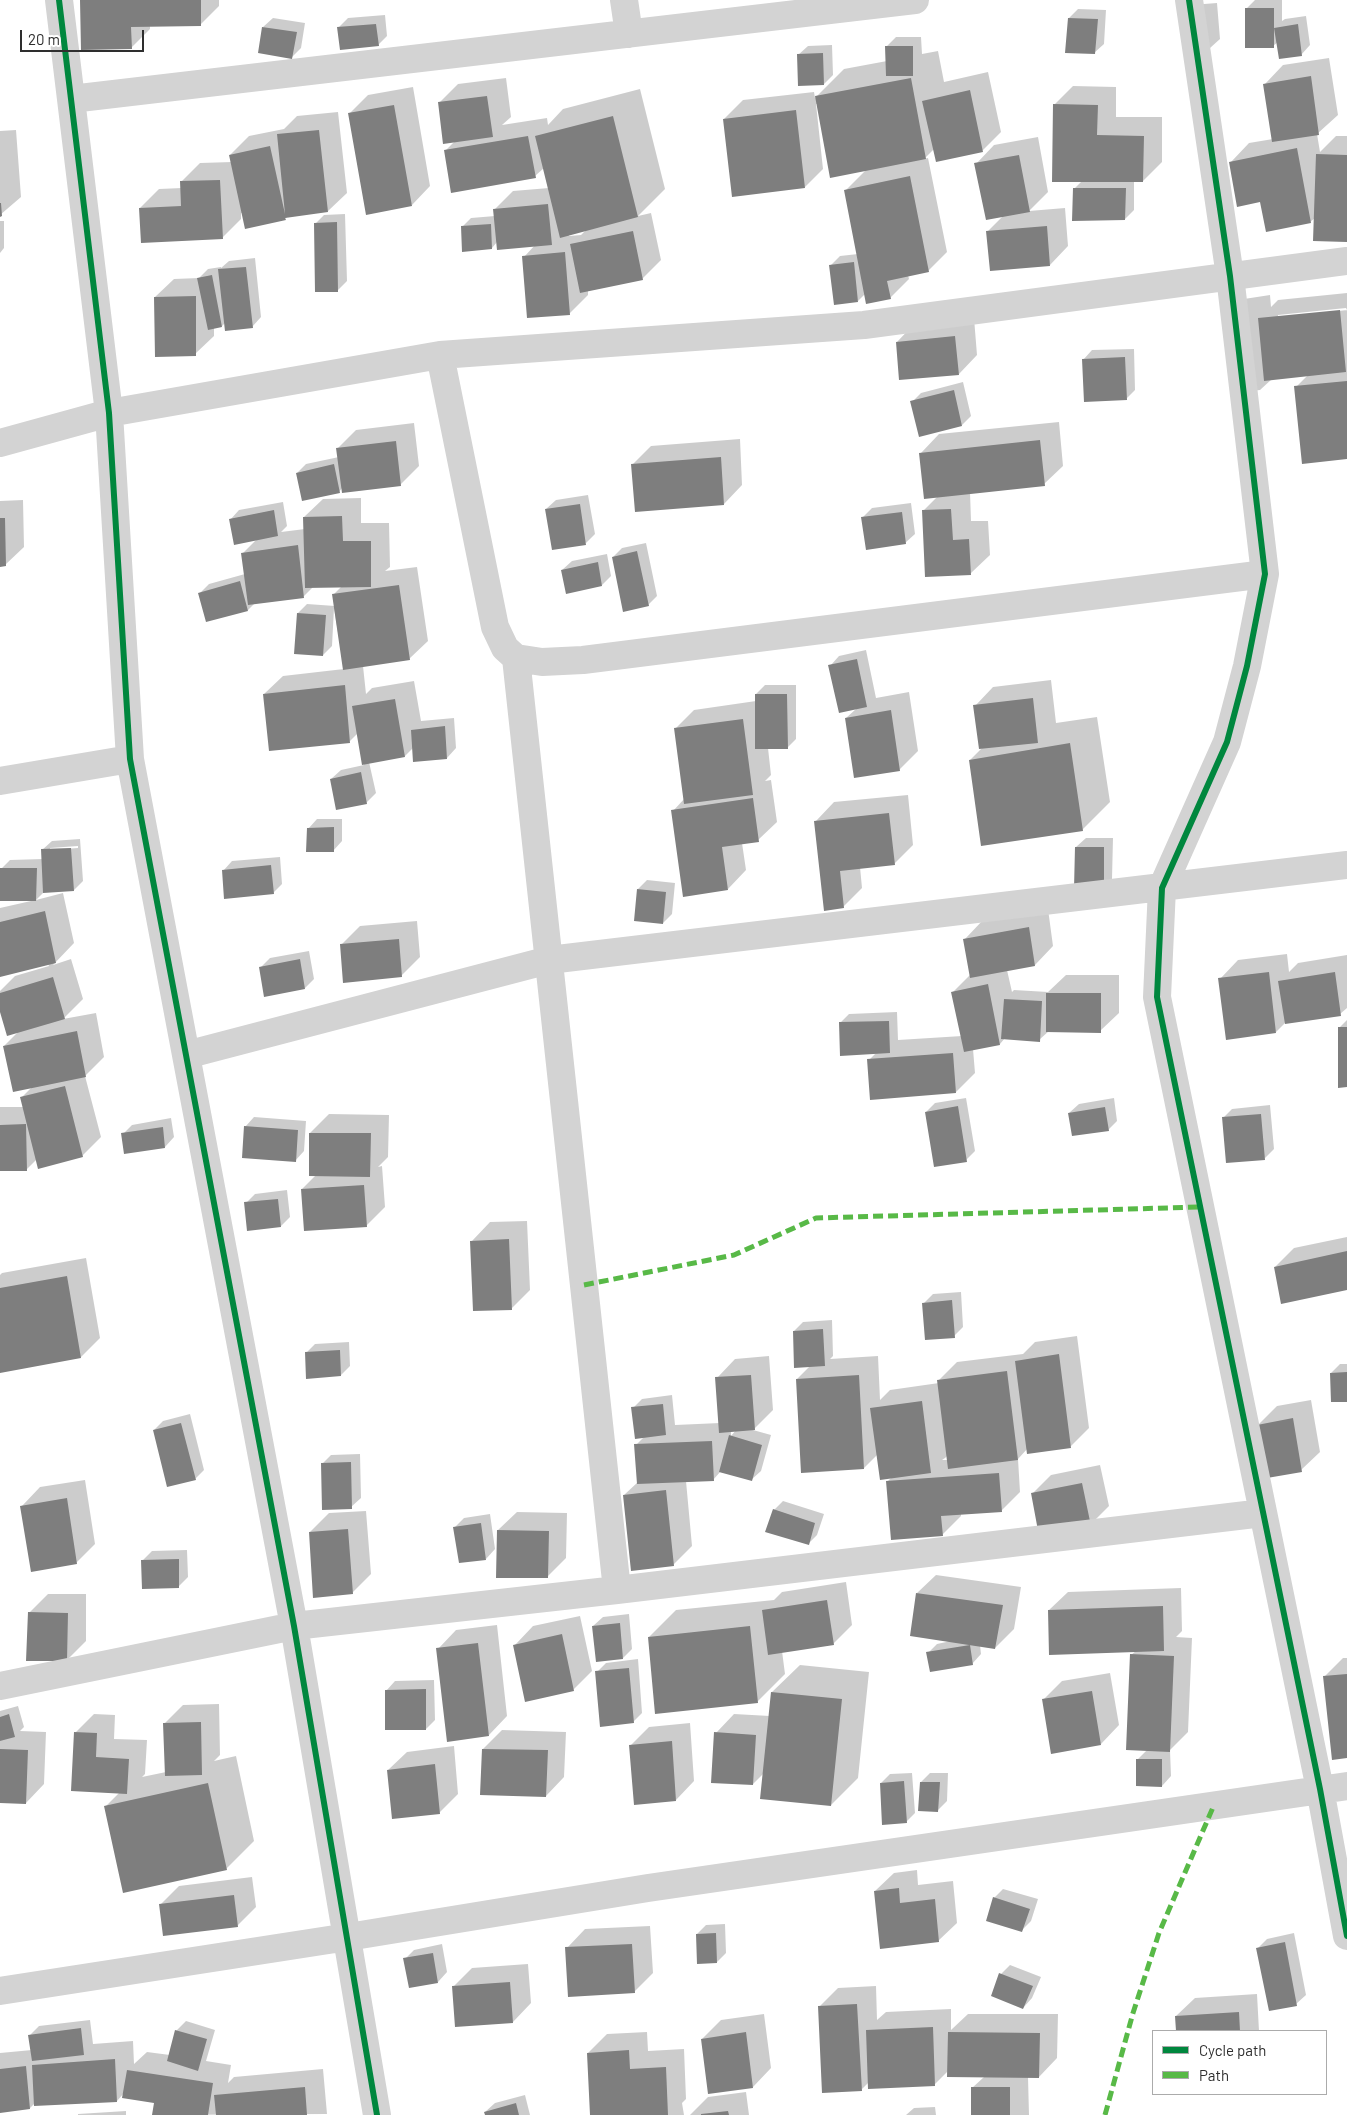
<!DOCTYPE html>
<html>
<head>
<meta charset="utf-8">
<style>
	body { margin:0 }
	#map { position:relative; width:1347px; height:2115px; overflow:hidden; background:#fff; font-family:Barlow,sans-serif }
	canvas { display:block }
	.legend { position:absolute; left:1152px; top:2030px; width:175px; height:65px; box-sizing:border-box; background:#fff; border:1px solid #ababab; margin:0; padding:6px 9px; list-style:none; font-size:15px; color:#2e2e2e }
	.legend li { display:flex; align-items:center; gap:10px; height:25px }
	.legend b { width:25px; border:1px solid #ababab }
	.scale { position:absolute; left:20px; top:30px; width:124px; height:22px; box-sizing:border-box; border:2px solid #2e2e2e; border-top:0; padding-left:6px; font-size:15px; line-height:18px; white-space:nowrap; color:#2e2e2e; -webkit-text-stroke:4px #fff; paint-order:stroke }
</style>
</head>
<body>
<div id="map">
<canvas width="1347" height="2115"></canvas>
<ul class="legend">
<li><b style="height:6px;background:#00873e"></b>Cycle path</li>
<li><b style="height:6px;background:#58b947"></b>Path</li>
</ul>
<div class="scale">20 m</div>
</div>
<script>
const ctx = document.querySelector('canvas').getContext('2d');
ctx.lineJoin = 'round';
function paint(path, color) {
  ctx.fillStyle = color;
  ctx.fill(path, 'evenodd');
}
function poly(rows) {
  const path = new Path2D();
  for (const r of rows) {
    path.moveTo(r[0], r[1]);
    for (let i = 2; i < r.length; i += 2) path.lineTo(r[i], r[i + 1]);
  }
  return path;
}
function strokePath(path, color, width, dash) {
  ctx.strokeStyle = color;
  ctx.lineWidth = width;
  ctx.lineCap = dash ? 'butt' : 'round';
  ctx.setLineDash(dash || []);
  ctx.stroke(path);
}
paint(poly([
	[81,0,219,0,219,6,201,24,150,25,150,29,131,48],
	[1255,0,1282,0,1282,21,1285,19,1306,16,1310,45,1301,55,1278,42,1273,46,1246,9],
	[1217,3,1220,39,1210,48,1185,50,1191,5],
	[1078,9,1106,10,1104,44,1094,53,1069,18],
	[385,15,387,36,378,45,339,27,348,18],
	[273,18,305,23,301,48,292,57,263,27],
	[896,37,921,37,922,54,938,51,944,82,988,72,1001,132,983,150,937,161,934,149,924,159,928,158,947,252,928,271,908,275,909,279,890,298,866,293,858,301,831,265,840,256,858,254,845,191,866,170,818,104,816,104,823,169,805,187,724,119,743,100,814,92,815,98,844,69,887,61,887,46],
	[832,45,833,75,824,84,798,55,808,46],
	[1329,58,1338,115,1317,134,1320,152,1336,136,1347,136,1347,241,1315,218,1310,222,1261,201,1231,162,1249,143,1273,139,1265,84,1283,65],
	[506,78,511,117,502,125,547,118,548,125,563,109,640,89,665,189,638,216,651,213,661,260,642,279,588,290,588,295,569,314,524,257,535,245,497,242,492,248,462,227,471,218,495,216,494,210,513,191,549,188,544,168,535,176,445,151,455,141,439,103,458,84],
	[586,230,581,235,569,236,569,234],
	[1073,86,1116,87,1116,117,1162,117,1162,162,1143,181,1134,181,1134,210,1125,219,1074,189,1082,181,1054,105],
	[413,87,430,186,412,205,350,113,368,95],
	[338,112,347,193,328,211,288,216,285,219,241,213,241,219,223,237,140,208,159,189,182,188,181,182,200,163,232,162,230,155,249,136,284,129,297,116],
	[16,130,21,197,0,215,0,131],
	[1038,137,1048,192,1029,211,1065,208,1068,246,1050,265,988,231,1003,216,976,164,994,145],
	[345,214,347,281,337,291,315,224,324,215],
	[0,221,4,221,4,248,0,253],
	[255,258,261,317,252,327,225,323,222,326,214,328,214,336,195,354,155,297,174,279,199,278,208,269,221,267,221,268,229,261],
	[1347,293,1347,458,1296,387,1308,375,1272,379,1260,390,1234,393,1244,299,1270,295,1271,307,1278,300],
	[1346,308,1347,310,1278,318,1278,315],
	[974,318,977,355,959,374,897,342,915,323],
	[1134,349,1135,390,1126,399,1083,360,1092,350],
	[963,382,971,416,962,425,912,402,921,393],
	[1059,422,1063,466,1044,484,970,492,971,521,988,521,990,555,971,573,926,575,923,511,938,496,921,453,939,434],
	[414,423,419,466,400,485,342,488,339,492,297,473,306,464,339,457,338,448,356,430],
	[740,439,742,485,724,504,633,464,651,446],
	[588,495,595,534,586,543,546,509,556,500],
	[361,498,361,523,389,523,390,567,385,571,417,567,428,641,409,659,363,666,366,694,372,688,414,681,421,721,454,718,456,748,447,758,414,761,413,748,405,756,369,762,376,793,366,803,331,779,341,770,364,765,358,733,350,741,264,694,283,676,344,669,334,608,332,646,323,655,298,613,307,604,335,606,333,595,342,586,313,587,304,596,255,603,248,610,207,620,200,593,209,584,245,574,243,553,257,539,230,520,239,510,283,502,287,526,281,532,305,529,304,517,323,499],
	[23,500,24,547,5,565,0,565,0,501],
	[911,503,915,534,905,543,862,518,872,508],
	[646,543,657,596,648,605,613,557,622,548],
	[607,554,611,576,602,585,562,570,572,561],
	[866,650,876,698,909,692,918,751,899,770,846,718,856,709,830,666,839,656],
	[1051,680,1056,723,1097,717,1110,802,1082,830,970,760,982,748,975,706,993,687],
	[765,685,796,685,796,739,787,748,768,748,771,775,765,781,771,780,777,822,758,840,742,843,746,870,728,889,673,811,685,798,675,729,694,710,756,701,756,694],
	[908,795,913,845,894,864,860,867,862,888,843,907,816,821,834,802],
	[317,819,342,819,342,841,333,851,308,829],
	[1086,838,1113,838,1112,879,1103,888,1076,847],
	[80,839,83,881,74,890,44,892,36,900,63,893,74,943,53,965,71,959,83,999,63,1019,96,1013,104,1057,85,1076,101,1137,82,1156,37,1159,27,1169,0,1170,0,1107,24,1107,22,1097,32,1087,4,1046,20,1030,0,1008,0,991,15,976,49,966,48,964,0,976,0,908,31,901,1,869,10,860,43,859,42,850,52,841],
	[78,846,78,848,50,850,50,848],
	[280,857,282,884,273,893,223,871,232,861],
	[647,880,675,883,672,914,663,923,638,889],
	[1048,909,1053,946,1035,965,1007,970,1012,992,1014,990,1048,992,1066,975,1119,975,1119,1013,1100,1031,1049,1031,1039,1040,1005,1038,1000,1044,973,1049,975,1073,956,1092,869,1060,876,1053,840,1023,849,1014,897,1012,898,1040,962,1036,953,992,971,974,965,939,983,920],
	[417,921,420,957,401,976,341,945,360,926],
	[309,951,314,979,305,988,261,967,270,958],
	[1287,954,1289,972,1298,963,1347,955,1347,1008,1340,1014,1285,1023,1276,1032,1220,979,1238,960],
	[1347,1020,1347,1086,1339,1028],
	[966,1098,975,1151,966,1160,926,1112,935,1103],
	[1114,1098,1117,1121,1108,1130,1069,1113,1079,1104],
	[1270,1105,1274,1149,1265,1158,1223,1118,1232,1109],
	[329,1114,389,1115,388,1157,378,1167,382,1166,385,1207,366,1226,302,1189,316,1175,310,1133],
	[254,1117,306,1121,304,1151,295,1161,245,1127],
	[171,1118,174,1137,165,1147,123,1134,132,1125],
	[287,1190,290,1217,281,1226,246,1203,255,1194],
	[527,1221,530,1290,512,1308,472,1241,490,1222],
	[1347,1237,1347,1289,1275,1267,1294,1248],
	[86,1258,100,1338,81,1357,0,1371,0,1275,2,1273],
	[961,1292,963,1327,954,1336,924,1303,933,1294],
	[832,1320,833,1356,830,1359,878,1356,880,1400,890,1390,939,1383,938,1381,957,1362,1023,1354,1035,1342,1077,1336,1089,1428,1071,1446,1028,1448,1018,1459,1020,1492,1001,1511,961,1514,961,1516,942,1535,888,1481,892,1477,878,1454,864,1468,802,1472,797,1379,810,1366,794,1331,803,1322],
	[948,1455,948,1460,942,1460,945,1458],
	[349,1342,350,1366,341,1375,306,1353,315,1344],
	[769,1356,773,1410,753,1430,771,1435,761,1471,751,1480,721,1471,713,1480,686,1481,692,1546,673,1565,624,1495,638,1482,636,1445,644,1437,633,1408,642,1399,672,1395,675,1425,720,1423,717,1378,735,1359],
	[731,1430,736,1430,731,1436],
	[1340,1364,1347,1364,1347,1400,1331,1373],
	[1311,1400,1320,1452,1301,1470,1258,1425,1277,1406],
	[190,1414,204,1470,195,1479,154,1430,163,1421],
	[360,1454,361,1498,351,1507,322,1464,331,1455],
	[1100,1465,1109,1506,1090,1525,1032,1494,1051,1475],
	[85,1480,95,1544,76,1563,22,1506,40,1487],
	[783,1501,824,1514,817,1535,808,1544,774,1510],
	[366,1511,371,1574,352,1593,310,1532,329,1513],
	[517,1512,567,1513,566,1558,547,1577,498,1530],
	[490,1514,495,1549,486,1559,455,1527,464,1518],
	[187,1550,188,1577,179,1586,142,1561,152,1551],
	[936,1575,1021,1587,1014,1629,995,1648,980,1645,981,1654,972,1664,928,1653,937,1644,951,1641,917,1593],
	[846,1582,852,1625,833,1644,782,1651,785,1674,757,1702,649,1637,676,1610,774,1600,782,1592],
	[1181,1588,1182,1631,1176,1637,1192,1638,1188,1732,1170,1750,1171,1776,1162,1786,1138,1759,1147,1750,1131,1655,1136,1651,1049,1610,1068,1592],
	[48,1594,86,1594,86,1641,67,1660,29,1613],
	[629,1614,632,1649,623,1658,593,1626,603,1617],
	[580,1616,592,1671,573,1690,515,1645,533,1626],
	[497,1625,507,1716,489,1735,438,1649,456,1630],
	[1343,1658,1347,1658,1347,1757,1324,1677],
	[638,1659,642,1713,633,1722,597,1672,606,1663],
	[800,1665,869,1672,858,1778,831,1805,764,1773,753,1784,716,1733,734,1714,770,1716,772,1692],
	[1110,1673,1119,1725,1101,1744,1043,1700,1062,1681],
	[434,1680,435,1720,426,1729,386,1691,395,1681],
	[219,1704,220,1755,214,1761,236,1756,254,1841,226,1869,106,1806,120,1792,75,1733,94,1714,115,1715,114,1739,147,1740,145,1774,142,1777,166,1772,165,1723,183,1705],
	[18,1706,24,1727,20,1731,46,1732,44,1784,26,1803,0,1802,0,1711],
	[690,1723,694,1781,676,1800,631,1745,649,1727],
	[502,1730,566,1732,564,1777,546,1796,483,1749],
	[454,1746,458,1794,439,1813,388,1770,407,1752],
	[912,1773,915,1813,906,1822,881,1783,890,1774],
	[930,1773,948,1773,947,1801,938,1810,921,1782],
	[917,1870,918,1885,953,1881,957,1923,938,1941,875,1891,894,1873],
	[252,1877,256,1907,237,1926,161,1904,179,1886],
	[1003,1889,1038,1899,1031,1921,1022,1930,994,1898],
	[725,1924,726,1953,717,1962,697,1934,706,1925],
	[650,1926,653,1973,634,1992,567,1948,585,1929],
	[1294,1933,1306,1995,1296,2004,1258,1948,1267,1939],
	[442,1944,447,1972,438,1982,405,1959,414,1950],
	[528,1964,531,2003,513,2022,453,1987,472,1968],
	[1010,1965,1041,1977,1032,1998,1023,2008,1001,1974],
	[876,1986,877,2020,886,2012,951,2009,951,2030,968,2014,1058,2014,1057,2058,1039,2077,1028,2077,1029,2115,972,2115,972,2088,984,2077,948,2071,934,2085,869,2082,862,2089,819,2007,838,1988],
	[1257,1994,1259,2031,1177,2031,1176,2016,1195,1998],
	[764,2014,771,2068,753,2087,702,2039,721,2020],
	[90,2020,93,2044,133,2041,134,2064,147,2052,170,2055,176,2031,186,2021,215,2030,206,2061,231,2065,228,2083,234,2077,323,2069,327,2114,153,2115,155,2102,124,2093,117,2101,35,2103,30,2108,0,2111,0,2053,32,2050,30,2035,39,2026],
	[647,2032,648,2051,684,2049,686,2099,682,2103,684,2115,562,2115,591,2115,588,2053,607,2034],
	[746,2092,749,2115,690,2115,708,2097],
	[525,2095,530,2115,486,2115,485,2112,495,2103],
	[935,2107,936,2115,906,2115,914,2108],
	[126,2111,126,2115,78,2115,78,2114]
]), '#0003');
paint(poly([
	[80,0,201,0,201,26,131,27,132,49,81,50],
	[1245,8,1274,8,1274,48,1245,48],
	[1068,18,1098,19,1095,54,1065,53],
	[376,24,379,46,340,50,337,27],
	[1298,24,1302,56,1279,59,1274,28],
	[262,27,297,32,292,59,258,53],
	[885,46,913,46,913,76,886,76],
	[823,53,824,85,798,86,797,54],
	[1311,76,1319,135,1272,142,1263,84],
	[911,78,926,159,830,178,815,96],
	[970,90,983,152,936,162,922,101],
	[487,96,493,137,443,144,438,102],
	[1053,104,1098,105,1097,135,1144,136,1143,182,1052,182],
	[394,105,412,206,366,215,348,113],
	[796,110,805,188,732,197,723,119],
	[613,116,638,217,560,238,535,136],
	[319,130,328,212,285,218,286,220,245,229,229,155,270,146,285,214,277,134],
	[528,136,536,178,451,193,444,150],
	[1297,148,1311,223,1266,232,1260,202,1237,207,1229,162],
	[1316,154,1347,155,1347,242,1313,241],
	[1019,155,1030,212,986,220,974,163],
	[910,176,929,272,887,281,891,299,866,304,844,190],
	[220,180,223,239,141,243,139,208,181,206,180,181],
	[1073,188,1126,188,1125,220,1072,221],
	[0,203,1,203,2,216,0,217],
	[548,204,552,245,497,250,493,209],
	[337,222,338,292,315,292,314,223],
	[491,224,492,249,462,252,461,226],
	[1047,226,1050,266,990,271,986,231],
	[633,231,643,280,580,293,570,244],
	[565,252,570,315,527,318,522,256],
	[854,262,858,302,834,305,829,265],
	[246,267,253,328,225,331,218,269],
	[212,275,222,327,208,330,197,278],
	[196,296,196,356,155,357,154,297],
	[1340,310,1346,372,1264,381,1258,318],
	[955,336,959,375,899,380,896,342],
	[1125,357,1127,400,1084,402,1082,359],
	[1347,381,1347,459,1302,464,1294,386],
	[954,390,962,426,919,437,910,401],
	[1040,440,1045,486,924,499,919,453],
	[396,441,401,486,342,493,336,448],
	[721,457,724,505,635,512,631,464],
	[334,464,340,493,302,501,296,473],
	[580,504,586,545,552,550,545,509],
	[951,509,953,540,969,539,971,575,925,577,922,510],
	[274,510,278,536,234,545,229,519],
	[902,512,906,544,866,550,861,517],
	[342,516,343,541,371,541,371,587,305,588,303,517],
	[0,518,5,518,6,566,0,567],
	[298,545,304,598,248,605,241,553],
	[637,551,649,606,623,612,612,557],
	[598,562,602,586,566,594,561,570],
	[240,581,248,611,206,622,198,593],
	[399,585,410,660,343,670,332,594],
	[297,613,326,615,323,656,294,654],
	[857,659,867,707,839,713,828,665],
	[345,685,350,743,269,751,263,694],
	[755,694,787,694,788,749,755,749],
	[1033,698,1038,743,979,749,973,705],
	[395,699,405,757,362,765,352,706],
	[891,710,900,771,854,778,845,718],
	[743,719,753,795,684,804,674,728],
	[445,726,447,759,413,762,411,730],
	[1070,743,1083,831,981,846,969,760],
	[361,772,367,804,336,810,330,779],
	[753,798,759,842,722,847,728,890,683,897,671,810],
	[889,813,895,865,840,871,844,908,824,911,814,821],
	[334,827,334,852,306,852,307,828],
	[1075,847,1104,847,1104,889,1074,889],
	[71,848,74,891,43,893,41,849],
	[271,865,274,894,224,899,222,870],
	[0,868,37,868,36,901,0,901],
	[637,889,666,892,663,924,634,921],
	[45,911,56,963,0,977,0,922],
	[1029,927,1035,966,970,978,963,939],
	[399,939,402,977,343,983,340,944],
	[300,959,305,989,264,997,259,967],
	[1269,972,1276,1033,1226,1040,1218,978],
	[1335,972,1341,1016,1285,1024,1278,981],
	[53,977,65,1019,7,1036,0,1012,0,993],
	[988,984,1000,1045,964,1052,951,992],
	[1046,993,1101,993,1101,1033,1046,1032],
	[1004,999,1042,1001,1040,1042,1001,1039],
	[889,1021,890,1053,840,1056,839,1022],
	[1338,1027,1347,1027,1347,1087,1338,1088],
	[77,1031,86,1077,13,1092,3,1046],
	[953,1053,956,1093,870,1100,867,1059],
	[65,1086,83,1157,38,1169,20,1097],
	[958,1106,967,1162,934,1167,925,1112],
	[1105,1107,1109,1131,1072,1136,1068,1113],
	[1261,1114,1265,1160,1226,1163,1222,1117],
	[26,1124,27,1171,0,1171,0,1125],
	[244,1126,298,1130,296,1162,242,1158],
	[163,1127,165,1148,124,1154,121,1133],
	[309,1133,371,1133,370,1177,309,1176],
	[364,1185,367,1227,304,1231,301,1189],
	[278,1199,281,1227,247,1231,244,1202],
	[509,1239,512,1310,473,1311,470,1241],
	[1347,1251,1347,1290,1281,1304,1274,1267],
	[67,1276,81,1358,0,1373,0,1288],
	[952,1300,955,1338,925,1340,922,1303],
	[823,1329,825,1366,794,1368,793,1331],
	[340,1350,341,1376,306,1379,305,1352],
	[1059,1354,1071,1448,1027,1454,1015,1361],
	[1007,1371,1018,1460,948,1469,937,1380],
	[1347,1372,1347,1402,1331,1402,1330,1373],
	[751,1375,755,1430,719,1433,715,1377],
	[859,1375,864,1469,801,1473,796,1379],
	[922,1401,931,1473,880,1480,870,1408],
	[663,1404,666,1435,635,1439,631,1407],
	[1293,1418,1302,1472,1267,1478,1257,1425],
	[181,1423,196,1480,167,1487,153,1430],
	[729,1435,762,1445,752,1481,719,1472],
	[712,1441,714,1481,637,1484,634,1444],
	[351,1462,352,1509,322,1510,321,1463],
	[999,1473,1002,1512,941,1516,943,1536,891,1540,886,1481],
	[1082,1483,1091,1526,1039,1536,1031,1493],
	[666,1490,674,1566,631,1571,623,1495],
	[67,1498,77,1564,31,1572,20,1506],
	[773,1509,815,1523,809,1545,765,1532],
	[481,1523,486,1560,459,1563,453,1527],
	[348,1529,353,1594,313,1598,309,1532],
	[497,1530,549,1531,548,1578,496,1578],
	[179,1559,179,1588,142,1589,141,1560],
	[916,1593,1003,1605,995,1649,910,1636],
	[827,1600,834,1645,768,1655,762,1610],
	[1163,1606,1164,1651,1049,1655,1048,1610],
	[28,1612,68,1613,67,1661,26,1661],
	[620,1623,623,1659,596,1662,592,1626],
	[750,1626,758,1703,655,1714,648,1637],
	[562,1634,574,1691,525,1702,513,1645],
	[478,1643,489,1736,447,1742,436,1648],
	[970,1645,973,1665,930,1672,926,1652],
	[1130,1654,1174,1656,1170,1752,1126,1750],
	[629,1668,634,1723,600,1727,595,1671],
	[1347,1674,1347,1758,1332,1760,1323,1676],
	[426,1689,426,1730,385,1730,385,1690],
	[1092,1691,1101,1745,1051,1754,1042,1699],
	[771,1692,842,1699,831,1806,760,1799],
	[9,1714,15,1737,0,1741,0,1717],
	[201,1722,202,1775,165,1776,163,1723],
	[74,1732,97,1733,96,1757,129,1759,127,1794,71,1791],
	[714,1732,756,1735,753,1785,711,1783],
	[672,1741,676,1801,634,1805,629,1745],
	[0,1749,28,1750,26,1804,0,1803],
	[482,1749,548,1750,546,1797,480,1795],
	[1136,1759,1162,1759,1162,1787,1136,1786],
	[435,1764,440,1814,392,1819,387,1770],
	[904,1781,907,1823,882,1825,880,1783],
	[920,1782,940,1782,938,1812,918,1811],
	[208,1783,227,1870,123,1893,104,1806],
	[899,1888,900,1903,935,1899,939,1942,880,1949,874,1891],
	[234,1895,238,1927,163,1936,159,1904],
	[993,1897,1030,1909,1022,1932,986,1921],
	[716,1933,717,1963,697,1964,696,1934],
	[1285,1942,1297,2006,1269,2011,1256,1948],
	[632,1944,635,1993,568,1997,565,1947],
	[433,1953,438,1983,409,1988,403,1958],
	[999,1973,1033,1986,1023,2009,991,1996],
	[510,1982,513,2023,455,2027,452,1986],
	[857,2004,862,2091,822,2093,818,2006],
	[1239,2012,1240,2031,1176,2031,1175,2016],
	[933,2027,935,2086,868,2089,866,2030],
	[81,2028,84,2055,32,2061,28,2035],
	[175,2030,207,2039,198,2071,167,2061],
	[746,2032,753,2088,708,2094,701,2039],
	[948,2032,1040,2033,1039,2078,947,2077],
	[629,2050,630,2069,666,2067,668,2115,590,2115,587,2053],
	[115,2059,117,2102,34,2106,32,2065],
	[26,2066,30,2109,0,2113,0,2069],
	[127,2070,213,2083,208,2115,152,2115,154,2103,122,2098],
	[305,2087,307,2115,216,2115,214,2095],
	[971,2087,1010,2087,1010,2115,971,2115],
	[516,2103,519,2115,485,2115,484,2112],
	[728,2111,729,2115,701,2115,701,2114]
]), '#7e7e7e');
strokePath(poly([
	[59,0,109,413,130,759,294,1626,377,2115],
	[624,0,629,34],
	[1189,0,1230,276,1265,574,1247,666,1227,742,1162,888,1157,997,1320,1789,1347,1936],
	[71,99,915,0],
	[440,355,495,627,505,648,516,658,542,662,583,660,1265,574],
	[0,443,109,413,440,355,864,325,1347,261],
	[516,658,617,1590],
	[0,781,130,759],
	[186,1055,549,960,1347,865],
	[0,1686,294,1626,617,1590,1263,1513],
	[0,1991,348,1937,648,1888,1347,1786]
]), '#d3d3d3', 28);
strokePath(poly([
	[584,1285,734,1255,816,1218,1200,1207],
	[1105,2115,1133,2013,1159,1933,1214,1805]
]), '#58b947', 5, [10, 5]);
strokePath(poly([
	[59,0,109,413,130,759,294,1626,377,2115],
	[1189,0,1230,276,1265,574,1247,666,1227,742,1162,888,1157,997,1320,1789,1347,1936]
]), '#00873e', 6);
</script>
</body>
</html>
